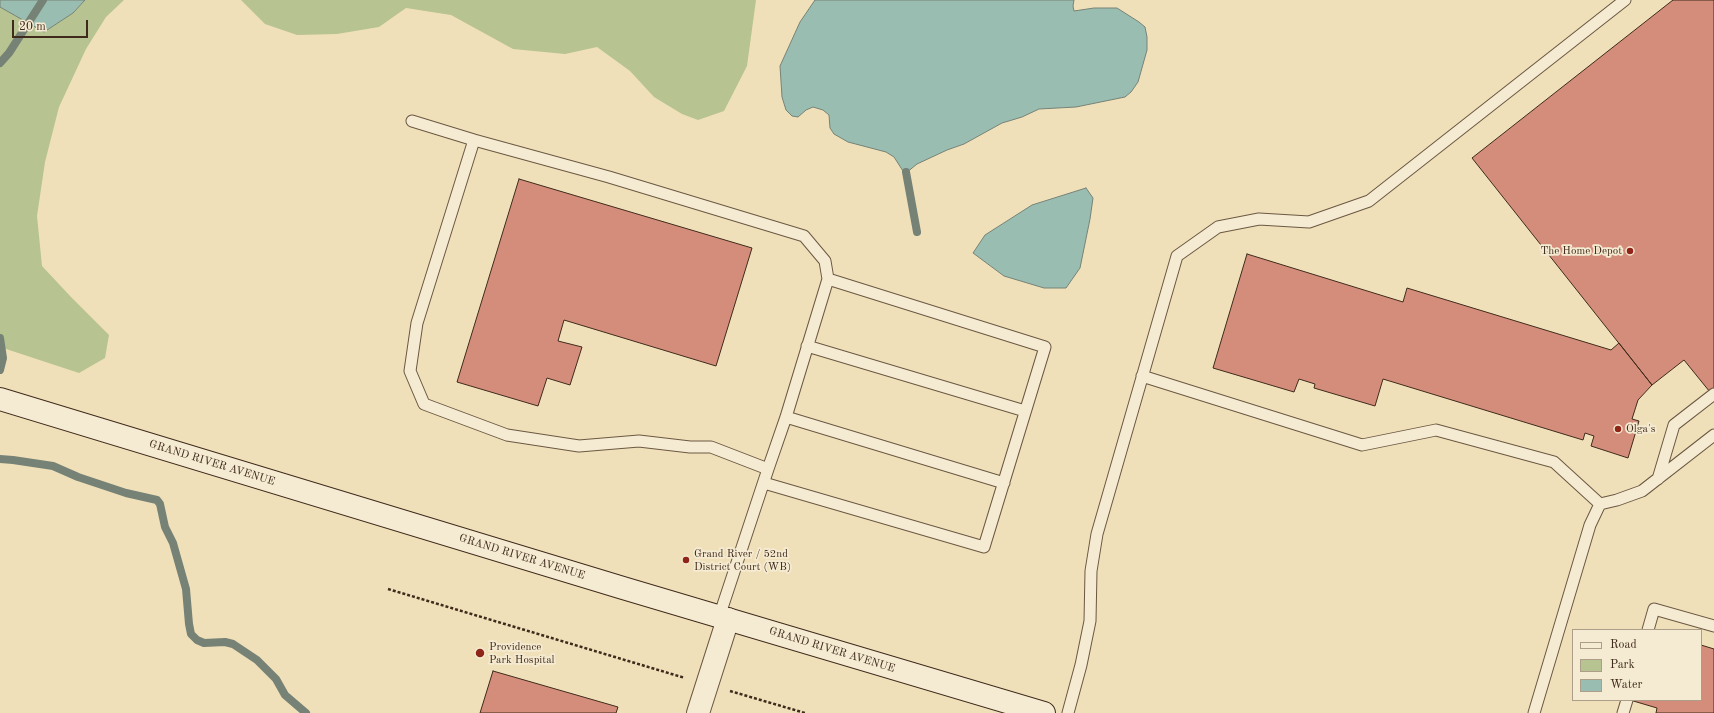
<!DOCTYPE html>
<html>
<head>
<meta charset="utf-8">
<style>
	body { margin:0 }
	#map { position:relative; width:1714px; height:713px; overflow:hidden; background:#f0e0b9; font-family:"Old Standard TT",serif }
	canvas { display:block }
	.legend { position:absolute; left:1572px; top:629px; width:130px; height:72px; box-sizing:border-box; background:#f5ebd2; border:1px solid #ac9e89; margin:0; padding:5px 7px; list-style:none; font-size:12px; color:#3f2a1b }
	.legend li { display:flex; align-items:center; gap:8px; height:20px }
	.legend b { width:20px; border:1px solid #ac9e89 }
	.scale { position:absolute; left:12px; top:20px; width:76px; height:18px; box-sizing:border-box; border:2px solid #3f2a1b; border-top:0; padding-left:5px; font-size:12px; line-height:14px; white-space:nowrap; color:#3f2a1b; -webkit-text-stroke:3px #f5ebd2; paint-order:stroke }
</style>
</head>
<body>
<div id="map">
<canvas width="1714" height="713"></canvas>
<ul class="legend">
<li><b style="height:5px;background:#f5ebd2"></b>Road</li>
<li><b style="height:11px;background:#b7c391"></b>Park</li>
<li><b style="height:11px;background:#9abdb2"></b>Water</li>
</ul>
<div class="scale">20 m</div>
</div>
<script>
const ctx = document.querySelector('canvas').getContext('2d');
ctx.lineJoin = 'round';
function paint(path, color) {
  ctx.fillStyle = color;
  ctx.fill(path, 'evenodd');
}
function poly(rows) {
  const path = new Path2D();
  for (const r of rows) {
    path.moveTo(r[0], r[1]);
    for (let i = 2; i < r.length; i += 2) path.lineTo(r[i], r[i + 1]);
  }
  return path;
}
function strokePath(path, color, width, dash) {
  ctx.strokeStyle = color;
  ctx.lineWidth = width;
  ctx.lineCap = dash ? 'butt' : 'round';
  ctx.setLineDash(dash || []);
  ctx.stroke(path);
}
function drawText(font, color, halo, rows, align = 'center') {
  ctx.font = font + ' "Old Standard TT",serif';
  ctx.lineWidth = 3.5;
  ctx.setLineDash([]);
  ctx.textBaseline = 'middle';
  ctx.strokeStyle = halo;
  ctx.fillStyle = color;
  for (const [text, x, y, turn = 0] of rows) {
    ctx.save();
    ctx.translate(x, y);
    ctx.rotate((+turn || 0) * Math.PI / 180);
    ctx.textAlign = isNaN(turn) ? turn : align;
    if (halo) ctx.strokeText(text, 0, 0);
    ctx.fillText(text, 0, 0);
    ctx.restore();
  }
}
paint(poly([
	[85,0,124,0,106,17,86,49,59,107,45,162,37,216,42,266,71,297,109,335,105,358,79,373,0,347,0,7,44,32,73,13],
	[241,0,756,0,747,66,724,111,698,120,682,114,654,97,630,71,597,47,565,54,513,49,451,15,406,8,379,27,337,34,297,35,265,24]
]), '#b7c391');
const water = poly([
	[0,0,85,0,73,13,44,32,0,7,0,0],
	[815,0,1074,0,1073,6,1074,11,1094,8,1117,8,1139,22,1145,27,1147,37,1147,50,1138,82,1131,92,1125,97,1076,107,1039,109,1022,117,1002,123,964,144,947,150,917,164,906,173,903,171,894,157,886,152,848,142,834,134,830,128,829,115,823,110,813,107,806,110,798,117,792,116,786,110,782,97,780,66,800,22,815,0],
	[1086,188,1093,198,1090,219,1080,268,1066,288,1044,288,1004,276,973,253,985,235,1032,205,1086,188]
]);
paint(water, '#9abdb2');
strokePath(water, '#768276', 1);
strokePath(poly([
	[0,63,9,53,43,0],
	[906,172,917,232],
	[0,338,3,358,0,370],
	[0,459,13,460,53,466,78,477,126,493,157,500,160,504,165,527,173,543,186,589,189,624,191,634,197,640,204,643,225,642,233,644,257,660,276,679,285,695,306,713]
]), '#768276', 8);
const building = poly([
	[1673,0,1714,0,1714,397,1684,360,1652,385,1472,158,1673,0],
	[519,179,752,248,716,366,564,320,558,341,582,347,570,385,547,378,538,406,457,382,519,179],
	[1247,254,1403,302,1407,288,1611,350,1619,343,1652,385,1638,400,1632,419,1639,421,1628,458,1591,446,1594,436,1585,433,1583,440,1383,379,1375,406,1314,388,1315,384,1299,379,1294,392,1213,368,1247,254],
	[1701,645,1714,649,1714,713,1656,713,1657,708,1630,700,1701,700,1701,645],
	[493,671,618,707,616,713,480,713,493,671]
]);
paint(building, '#d58d7b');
strokePath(building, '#3f2a1b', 1);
const service = poly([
	[412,121,474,140],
	[807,346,1025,411],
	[1142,376,1362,445,1436,430,1554,462,1600,504],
	[786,417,1004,483],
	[768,469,711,447,690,447,639,441,579,446,507,435,424,404,410,371,417,323,474,140,609,177,804,236,825,261,828,279],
	[1658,479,1674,425,1714,394],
	[719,617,768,469,786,417,828,279,1045,347,984,547,764,483],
	[1648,630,1654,609,1714,626],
	[1068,713,1081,665,1090,621,1091,571,1097,534,1177,256,1218,227,1259,219,1309,222,1369,201,1625,0],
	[1534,713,1590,525,1600,504,1617,500,1642,491,1714,435],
	[1623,713,1627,700]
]);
const minor = poly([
	[698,713,728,619]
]);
const secondary = poly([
	[0,399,623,588,1044,713]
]);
strokePath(service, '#6b5842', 13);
strokePath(minor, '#6b5842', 24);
strokePath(secondary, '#3f2a1b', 24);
strokePath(poly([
	[388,589,685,678],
	[730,691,805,713]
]), '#3f2a1b', 2.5, [3, 2]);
strokePath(service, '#f5ebd2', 11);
strokePath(minor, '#f5ebd2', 22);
strokePath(secondary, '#f5ebd2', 22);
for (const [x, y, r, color] of [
	[1630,251,4,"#8f2418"],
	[1618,429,4,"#8f2418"],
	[686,560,4,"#8f2418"],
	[480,653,5,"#8f2418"]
]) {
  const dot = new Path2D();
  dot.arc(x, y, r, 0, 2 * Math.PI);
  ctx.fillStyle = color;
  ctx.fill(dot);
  strokePath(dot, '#f5ebd2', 1.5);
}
drawText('11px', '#3f2a1b', '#f5ebd2', [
	["The Home Depot",1622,251,"right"],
	["Olga's",1626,429],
	["Grand River / 52nd",694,554],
	["District Court (WB)",694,567],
	["Providence",489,647],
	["Park Hospital",489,660]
], 'left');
drawText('11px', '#3f2a1b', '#f5ebd2', [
	["GRAND RIVER AVENUE",212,463,17],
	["GRAND RIVER AVENUE",522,557,17],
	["GRAND RIVER AVENUE",832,650,17]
]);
</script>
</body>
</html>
